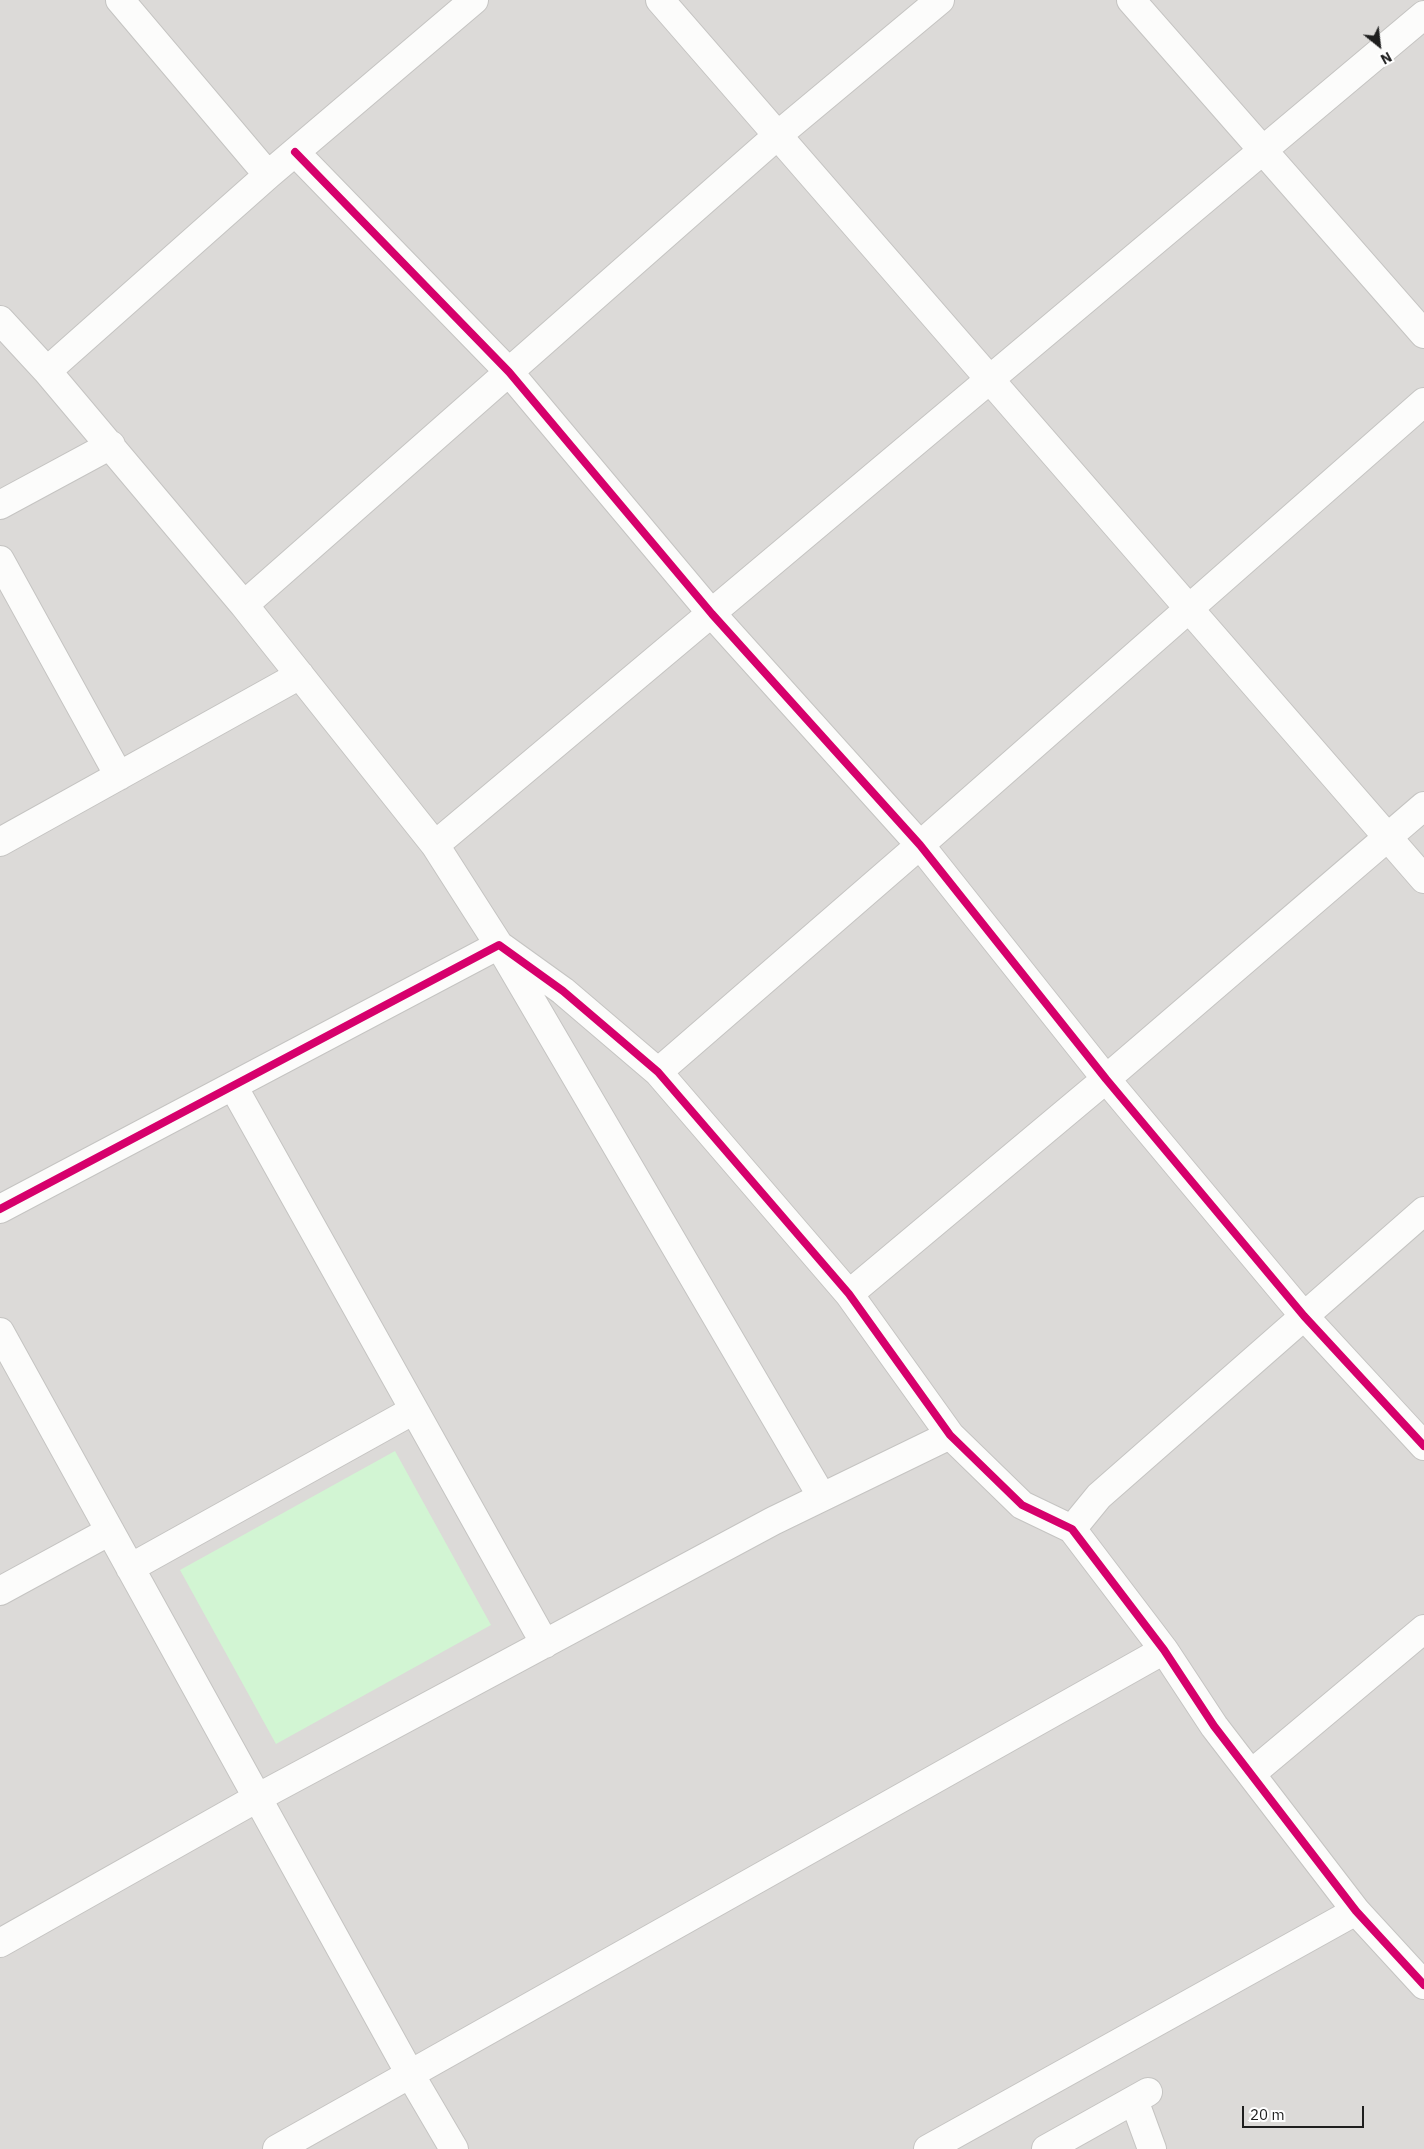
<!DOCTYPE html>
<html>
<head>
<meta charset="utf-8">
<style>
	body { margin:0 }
	#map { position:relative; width:1424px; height:2149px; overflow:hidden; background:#edebe6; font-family:"IBM Plex Sans",sans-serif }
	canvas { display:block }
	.north { position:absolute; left:1354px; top:20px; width:50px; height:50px; -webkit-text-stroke:4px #fff; paint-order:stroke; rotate:151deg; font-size:14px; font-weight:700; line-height:20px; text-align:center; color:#1e1e1e }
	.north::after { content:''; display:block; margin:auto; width:18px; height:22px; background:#1e1e1e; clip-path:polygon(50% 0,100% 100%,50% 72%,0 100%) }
	.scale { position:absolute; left:1242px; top:2106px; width:122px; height:22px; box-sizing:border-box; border:2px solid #1e1e1e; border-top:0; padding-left:6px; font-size:15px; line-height:18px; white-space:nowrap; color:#1e1e1e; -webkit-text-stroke:4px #fff; paint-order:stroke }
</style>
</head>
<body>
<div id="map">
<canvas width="1424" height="2149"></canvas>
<div class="north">N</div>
<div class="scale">20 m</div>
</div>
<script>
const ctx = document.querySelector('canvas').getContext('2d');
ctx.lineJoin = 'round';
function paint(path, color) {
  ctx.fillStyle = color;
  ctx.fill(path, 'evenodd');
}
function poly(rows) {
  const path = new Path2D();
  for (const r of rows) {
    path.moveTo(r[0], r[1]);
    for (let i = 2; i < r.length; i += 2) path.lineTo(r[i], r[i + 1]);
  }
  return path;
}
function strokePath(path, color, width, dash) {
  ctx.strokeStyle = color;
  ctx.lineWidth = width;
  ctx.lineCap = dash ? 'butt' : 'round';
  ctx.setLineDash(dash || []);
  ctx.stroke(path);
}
paint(poly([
	[0,0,1424,0,1424,2149,0,2149]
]), '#dcdad8');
paint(poly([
	[395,1451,491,1625,276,1744,180,1570]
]), '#d2f5d3');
const minor = poly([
	[120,0,268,175],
	[660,0,1424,879],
	[1131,0,1424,334],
	[295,152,509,372,712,614,920,845,1106,1079,1304,1316,1424,1446],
	[0,320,47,371,244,605,435,845,499,945,822,1497],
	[47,371,268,175,474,0],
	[0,505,111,445],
	[0,560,119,776],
	[244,605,778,135,940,0],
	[0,842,300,675],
	[435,845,1424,15],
	[658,1072,920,845,1424,402],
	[233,1086,545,1644],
	[0,1209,499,945,563,991,658,1072,849,1294,950,1435,1022,1505,1072,1529,1164,1650,1214,1726,1356,1911,1424,1985],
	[849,1294,1106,1079,1424,806],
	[0,1332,410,2074,454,2149],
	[1072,1529,1099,1496,1424,1211],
	[130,1568,414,1410],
	[0,1591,110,1531],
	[1251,1774,1424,1629],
	[0,1943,257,1798,773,1521,950,1435],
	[1134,2100,1152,2149],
	[277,2149,1164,1650],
	[928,2149,1356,1911],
	[1046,2149,1148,2092]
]);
strokePath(minor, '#c5c4c2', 30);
strokePath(minor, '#fcfcfb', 28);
strokePath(poly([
	[295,152,509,372,712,614,920,845,1106,1079,1304,1316,1424,1446],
	[0,1209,499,945,563,991,658,1072,849,1294,950,1435,1022,1505,1072,1529,1164,1650,1214,1726,1356,1911,1424,1985]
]), '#d6006c', 8);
</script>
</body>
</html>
